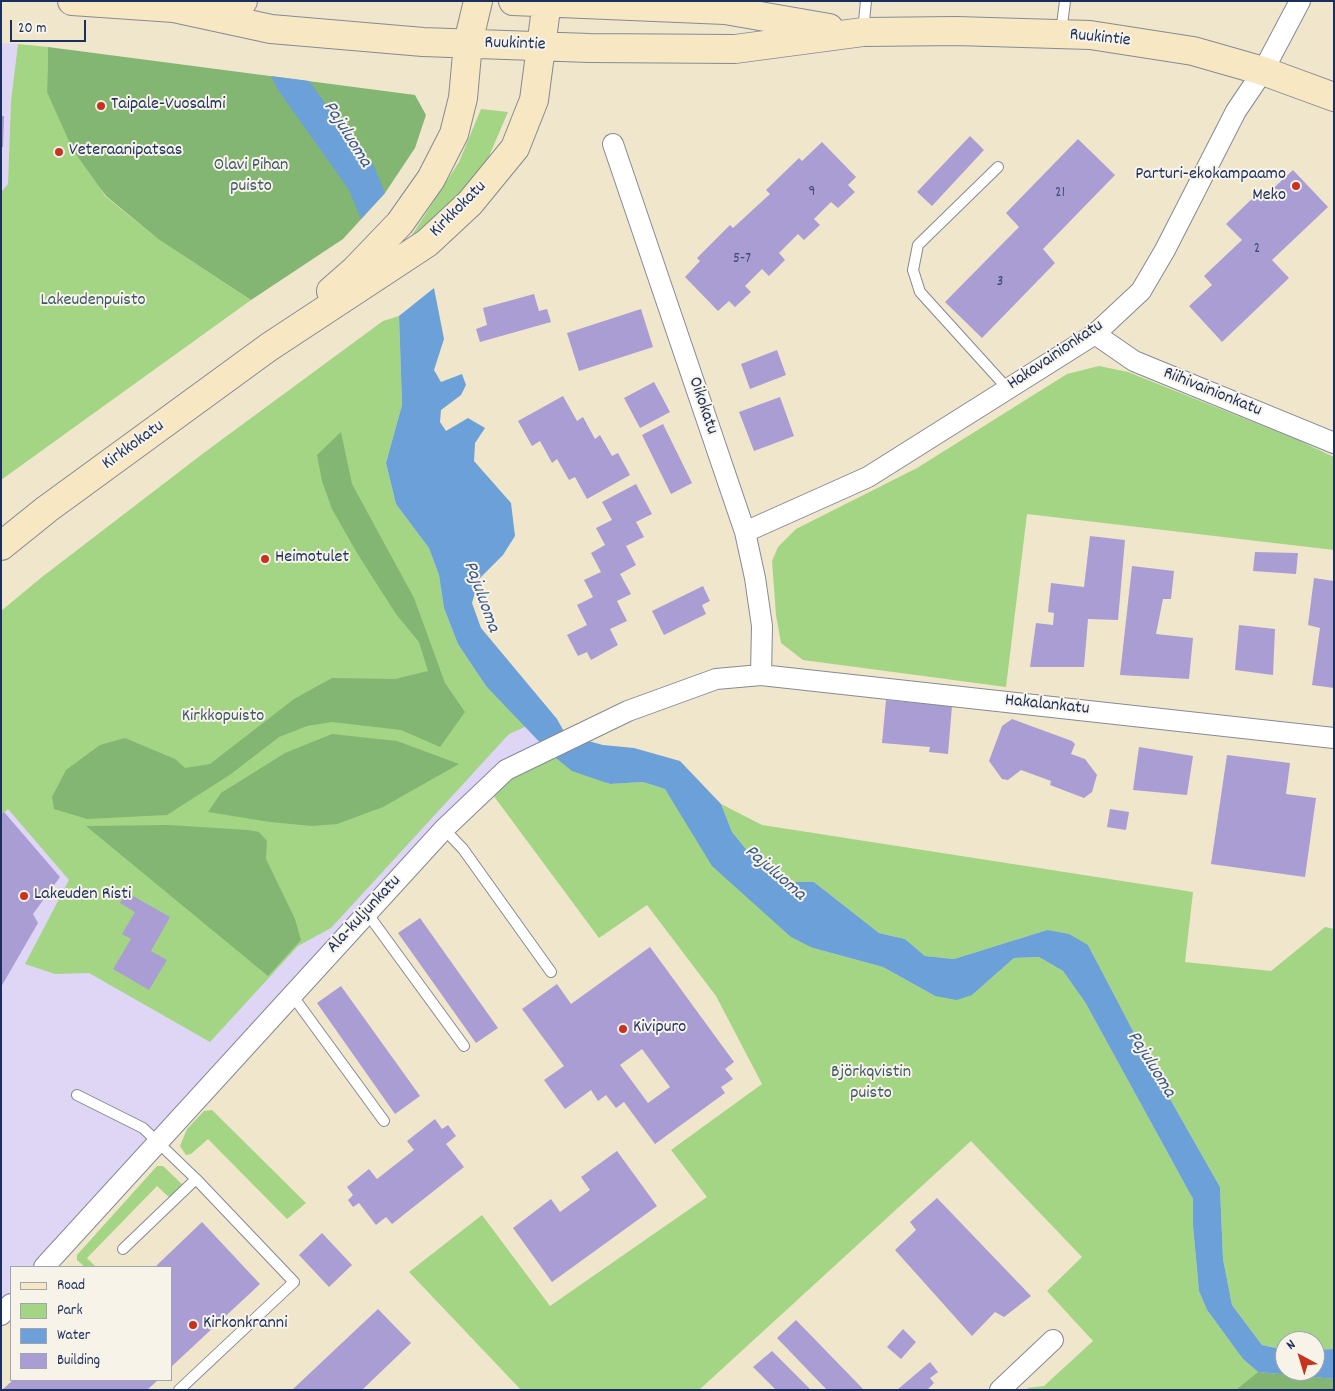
<!DOCTYPE html>
<html>
<head>
<meta charset="utf-8">
<style>
	body { margin:0 }
	#map { position:relative; width:1335px; height:1391px; overflow:hidden; background:#efe6cc; font-family:Dekko,sans-serif }
	canvas { display:block }
	.frame { position:absolute; inset:0; border:2px solid #1b2f5e; pointer-events:none }
	.legend { position:absolute; left:10px; top:1266px; width:162px; height:115px; box-sizing:border-box; background:#f7f3e8; border:1px solid #9fa5b1; margin:0; padding:6px 9px; list-style:none; font-size:15px; color:#1b2f5e }
	.legend li { display:flex; align-items:center; gap:10px; height:25px }
	.legend b { width:25px; border:1px solid #9fa5b1 }
	.north { position:absolute; left:1275px; top:1331px; width:50px; height:50px; box-sizing:border-box; background:#f7f3e8; border:1px solid #9fa5b1; border-radius:50%; rotate:321deg; font-size:14px; font-weight:700; line-height:20px; text-align:center; color:#1b2f5e }
	.north::after { content:''; display:block; margin:auto; width:18px; height:22px; background:#c8321e; clip-path:polygon(50% 0,100% 100%,50% 72%,0 100%) }
	.scale { position:absolute; left:10px; top:20px; width:76px; height:22px; box-sizing:border-box; border:2px solid #1b2f5e; border-top:0; padding-left:6px; font-size:15px; line-height:18px; white-space:nowrap; color:#1b2f5e; -webkit-text-stroke:4px #f7f3e8; paint-order:stroke }
</style>
</head>
<body>
<div id="map">
<canvas width="1335" height="1391"></canvas>
<div class="frame"></div>
<ul class="legend">
<li><b style="height:6px;background:#f7e8c3"></b>Road</li>
<li><b style="height:14px;background:#a4d584"></b>Park</li>
<li><b style="height:14px;background:#6ba0d8"></b>Water</li>
<li><b style="height:14px;background:#aa9dd4"></b>Building</li>
</ul>
<div class="north">N</div>
<div class="scale">20 m</div>
</div>
<script>
const ctx = document.querySelector('canvas').getContext('2d');
ctx.lineJoin = 'round';
function paint(path, color) {
  ctx.fillStyle = color;
  ctx.fill(path, 'evenodd');
}
function poly(rows) {
  const path = new Path2D();
  for (const r of rows) {
    path.moveTo(r[0], r[1]);
    for (let i = 2; i < r.length; i += 2) path.lineTo(r[i], r[i + 1]);
  }
  return path;
}
function strokePath(path, color, width, dash) {
  ctx.strokeStyle = color;
  ctx.lineWidth = width;
  ctx.lineCap = dash ? 'butt' : 'round';
  ctx.setLineDash(dash || []);
  ctx.stroke(path);
}
function drawText(font, color, halo, rows, align = 'center') {
  ctx.font = font + ' Dekko,sans-serif';
  ctx.lineWidth = 4;
  ctx.setLineDash([]);
  ctx.textBaseline = 'middle';
  ctx.strokeStyle = halo;
  ctx.fillStyle = color;
  for (const [text, x, y, turn = 0] of rows) {
    ctx.save();
    ctx.translate(x, y);
    ctx.rotate((+turn || 0) * Math.PI / 180);
    ctx.textAlign = isNaN(turn) ? turn : align;
    if (halo) ctx.strokeText(text, 0, 0);
    ctx.fillText(text, 0, 0);
    ctx.restore();
  }
}
paint(poly([
	[1,43,18,44,11,101,8,184,1,192],
	[383,321,399,322,386,463,527,726,544,746,506,770,39,1267,11,1267,11,1297,1,1308,1,611,208,450]
]), '#dfd5f5');
paint(poly([
	[18,44,48,47,47,92,105,196,158,239,251,300,1,480,1,192,8,184,11,101],
	[481,109,508,112,483,170,439,214,410,238,459,162],
	[399,316,402,405,386,463,396,504,429,548,439,575,444,608,458,644,486,686,527,726,509,734,331,928,298,946,210,1042,89,973,55,974,25,964,69,880,8,809,1,815,1,611,42,577,205,452,383,321],
	[1099,366,1128,372,1298,440,1334,457,1334,550,1027,514,1006,687,803,660,781,643,776,615,772,561,778,547,796,529,917,468,1067,374],
	[551,754,609,784,643,782,665,789,679,810,813,948,883,967,935,996,972,995,1014,958,1039,957,1063,971,1085,1002,1193,1199,1193,1226,1199,1291,1207,1310,1243,1359,1258,1372,1334,1379,1334,1390,1029,1390,1027,1388,1044,1386,1093,1341,1047,1291,1082,1257,971,1141,699,1390,521,1390,409,1272,482,1215,550,1306,707,1197,671,1150,762,1084,716,996,647,905,599,938,493,795,512,779],
	[721,804,762,825,1193,892,1185,962,1271,971,1325,927,1334,929,1334,1349,1315,1350,1315,1341,1285,1341,1285,1350,1262,1345,1232,1305,1223,1259,1220,1187,1153,1069,1088,945,1047,930,954,959,925,956,905,939,879,933,814,882,791,882,763,870,732,832],
	[212,1110,306,1203,287,1219,208,1139,191,1154,186,1155,180,1146,187,1129,204,1111],
	[157,1166,163,1166,182,1184,183,1189,172,1200,157,1186,87,1258,96,1267,85,1267,77,1260,77,1255]
]), '#a4d584');
paint(poly([
	[48,47,415,95,426,115,415,148,385,193,343,239,251,300,158,239,106,196,73,150,47,92],
	[341,432,352,484,414,598,445,683,465,712,440,747,401,730,332,722,307,726,279,737,231,774,167,815,87,819,54,809,52,797,66,770,100,745,125,738,175,759,185,768,210,764,294,699,332,678,395,679,428,671,419,642,396,614,357,553,332,509,322,481,317,455],
	[332,734,397,741,459,764,383,807,337,824,312,826,270,822,208,812,221,793,285,753],
	[169,825,248,830,259,832,267,841,266,859,295,919,301,940,268,976,86,826],
	[1258,1372,1334,1379,1334,1390,1236,1390]
]), '#83b672');
paint(poly([
	[271,76,309,81,341,125,373,164,385,193,361,219,349,190,278,90],
	[434,288,444,339,434,370,441,382,462,374,466,385,461,395,441,410,440,422,446,431,468,418,485,428,475,443,474,461,511,503,515,536,503,555,479,579,472,603,481,628,557,719,566,735,603,745,634,748,680,761,721,804,732,832,763,870,791,882,814,882,879,933,905,939,925,956,954,959,1047,930,1069,934,1088,945,1153,1069,1220,1187,1223,1259,1232,1305,1262,1345,1285,1350,1285,1371,1315,1371,1315,1350,1334,1349,1334,1379,1258,1372,1243,1359,1207,1310,1199,1291,1193,1226,1193,1199,1085,1002,1063,971,1039,957,1014,958,972,995,957,1000,935,996,883,967,813,948,791,937,712,866,665,789,643,782,610,784,572,771,551,754,486,686,458,644,444,608,439,575,429,548,396,504,386,463,402,405,399,316]
]), '#6ba0d8');
paint(poly([
	[1,116,4,116,3,147,1,147],
	[970,136,984,150,932,206,917,192],
	[1078,139,1115,175,1043,249,1055,263,982,338,945,302,1019,227,1006,213],
	[822,142,856,177,848,185,855,192,838,208,831,202,814,219,820,225,804,240,798,234,779,253,785,260,769,276,762,269,745,286,751,292,735,307,729,301,718,311,685,277,700,261,697,258,730,225,733,228,770,194,766,190,799,158,802,161],
	[1293,170,1328,207,1272,260,1289,278,1222,342,1189,306,1212,285,1204,276,1242,240,1226,224,1260,191,1265,196],
	[534,294,539,311,547,309,551,322,480,342,476,329,487,325,483,308],
	[641,309,653,347,579,371,567,333],
	[777,350,786,375,750,389,741,364],
	[654,382,670,412,640,428,624,398],
	[563,396,577,421,583,417,595,439,600,435,612,456,618,453,630,475,587,499,575,477,569,480,557,459,552,463,540,441,532,446,518,421],
	[780,397,794,436,754,451,739,412],
	[663,424,692,483,671,494,642,435],
	[636,484,652,514,636,522,644,537,626,546,636,565,620,574,631,594,617,601,627,621,610,629,618,645,591,660,587,652,578,656,567,635,587,625,577,605,593,597,584,580,601,572,591,553,605,545,596,528,612,520,602,502],
	[1090,536,1125,540,1118,620,1088,619,1084,667,1030,667,1036,623,1053,625,1054,613,1048,612,1051,583,1084,587],
	[1255,552,1298,553,1296,574,1253,571],
	[1132,566,1174,571,1171,599,1163,599,1156,634,1193,638,1189,679,1120,675],
	[1314,578,1334,581,1334,688,1312,685,1320,628,1308,625],
	[703,586,710,601,702,605,706,614,664,635,652,611],
	[1239,625,1275,629,1273,675,1235,670],
	[886,700,952,706,948,754,929,752,930,747,882,743],
	[1012,719,1072,741,1075,744,1071,754,1085,759,1097,775,1092,792,1084,798,1050,785,1051,781,1021,770,1008,780,1002,779,989,761,1002,726],
	[1139,747,1193,756,1187,795,1133,790],
	[1227,755,1290,763,1286,794,1316,798,1305,877,1211,864],
	[1110,809,1129,812,1126,830,1107,827],
	[4,812,60,877,33,914,38,923,1,987,1,815],
	[126,892,170,917,151,951,167,960,149,990,113,969,131,939,122,934,135,912,120,903],
	[420,918,498,1028,476,1043,398,933],
	[650,947,734,1062,725,1069,733,1079,721,1087,725,1093,655,1144,624,1102,616,1108,606,1095,598,1101,591,1090,565,1109,544,1080,564,1066,522,1009,557,984,571,1004],
	[642,1049,670,1087,648,1103,620,1065],
	[341,986,420,1096,395,1114,317,1003],
	[435,1119,442,1129,448,1125,456,1136,446,1144,464,1167,392,1224,386,1217,376,1225,359,1203,353,1207,348,1200,353,1195,347,1187,369,1169,377,1179,414,1150,407,1141],
	[617,1151,657,1206,552,1282,513,1228,551,1199,560,1212,590,1190,581,1177],
	[937,1198,1031,1296,1004,1317,995,1312,972,1336,895,1250,916,1230,910,1222],
	[202,1222,260,1284,171,1367,171,1267,155,1267],
	[322,1233,352,1265,329,1287,299,1255],
	[378,1309,411,1343,362,1390,292,1390],
	[796,1320,864,1390,827,1390,777,1338],
	[903,1329,916,1342,901,1359,887,1347],
	[772,1351,811,1390,776,1390,753,1367],
	[930,1362,938,1372,930,1378,934,1383,927,1390,897,1390],
	[13,1380,158,1380,147,1390,2,1390]
]), '#aa9dd4');
const lane = poly([
	[863,31,866,1],
	[1061,33,1065,1],
	[998,167,918,245,913,270,920,292,1007,388],
	[444,829,463,849,551,972],
	[367,913,464,1046],
	[292,995,384,1121],
	[77,1095,143,1128,196,1179,294,1282,179,1390],
	[123,1249,196,1179]
]);
const street = poly([
	[613,144,745,532,755,578,762,626,761,675],
	[1095,334,1134,361,1334,443],
	[745,532,868,477,1095,334,1141,291,1165,250,1236,111,1263,71,1300,1],
	[44,1267,444,829,506,770,628,711,716,679,761,675,1334,738],
	[1,1315,11,1304],
	[1000,1390,1053,1340]
]);
const secondary = poly([
	[72,1,174,8,271,29,423,42,589,48,735,49,863,32,956,31,1090,35,1193,51,1263,71,1334,97],
	[513,1,725,10,829,28],
	[201,6,243,1],
	[331,291,355,270,400,223,431,179,454,134,463,98,468,43,478,1],
	[1,546,47,509,269,347,427,243,470,203,515,148,534,100,547,1]
]);
strokePath(lane, '#858a95', 12);
strokePath(street, '#858a95', 22);
strokePath(secondary, '#858a95', 30);
strokePath(lane, '#fff', 10);
strokePath(street, '#fff', 20);
strokePath(secondary, '#f7e8c3', 28);
for (const [x, y, r, color] of [
	[101,106,5,"#c8321e"],
	[59,152,5,"#c8321e"],
	[1296,186,5,"#c8321e"],
	[265,559,5,"#c8321e"],
	[24,896,5,"#c8321e"],
	[623,1029,5,"#c8321e"],
	[193,1325,5,"#c8321e"]
]) {
  const dot = new Path2D();
  dot.arc(x, y, r, 0, 2 * Math.PI);
  ctx.fillStyle = color;
  ctx.fill(dot);
  strokePath(dot, '#f7f3e8', 2);
}
drawText('15px', '#3f4a7c', null, [
	["9",812,193],
	["21",1060,194],
	["2",1257,250],
	["5-7",742,260],
	["3",1000,283]
]);
drawText('18px', '#1b2f5e', '#f7f3e8', [
	["Ruukintie",1100,39,6],
	["Ruukintie",515,45,2],
	["Kirkkokatu",459,210,-45],
	["Hakavainionkatu",1056,356,-34],
	["Riihivainionkatu",1212,393,22],
	["Oikokatu",702,406,71],
	["Kirkkokatu",134,446,-36],
	["Hakalankatu",1047,706,6],
	["Ala-kuljunkatu",365,915,-47]
]);
drawText('18px', '#1b2f5e', '#f7f3e8', [
	["Taipale-Vuosalmi",111,106],
	["Veteraanipatsas",69,152],
	["Parturi-ekokampaamo",1286,176,"right"],
	["Meko",1286,197,"right"],
	["Heimotulet",275,559],
	["Lakeuden Risti",34,896],
	["Kivipuro",633,1029],
	["Kirkonkranni",203,1325]
], 'left');
drawText('18px', '#3d5868', '#f7f3e8', [
	["Olavi Pihan",251,167],
	["puisto",251,188],
	["Lakeudenpuisto",93,302],
	["Kirkkopuisto",223,718],
	["Björkqvistin",871,1074],
	["puisto",871,1095]
]);
drawText('italic 19px', '#375789', '#f7f3e8', [
	["Pajuluoma",346,135,58],
	["Pajuluoma",480,597,70],
	["Pajuluoma",774,874,41],
	["Pajuluoma",1150,1065,58]
]);
</script>
</body>
</html>
